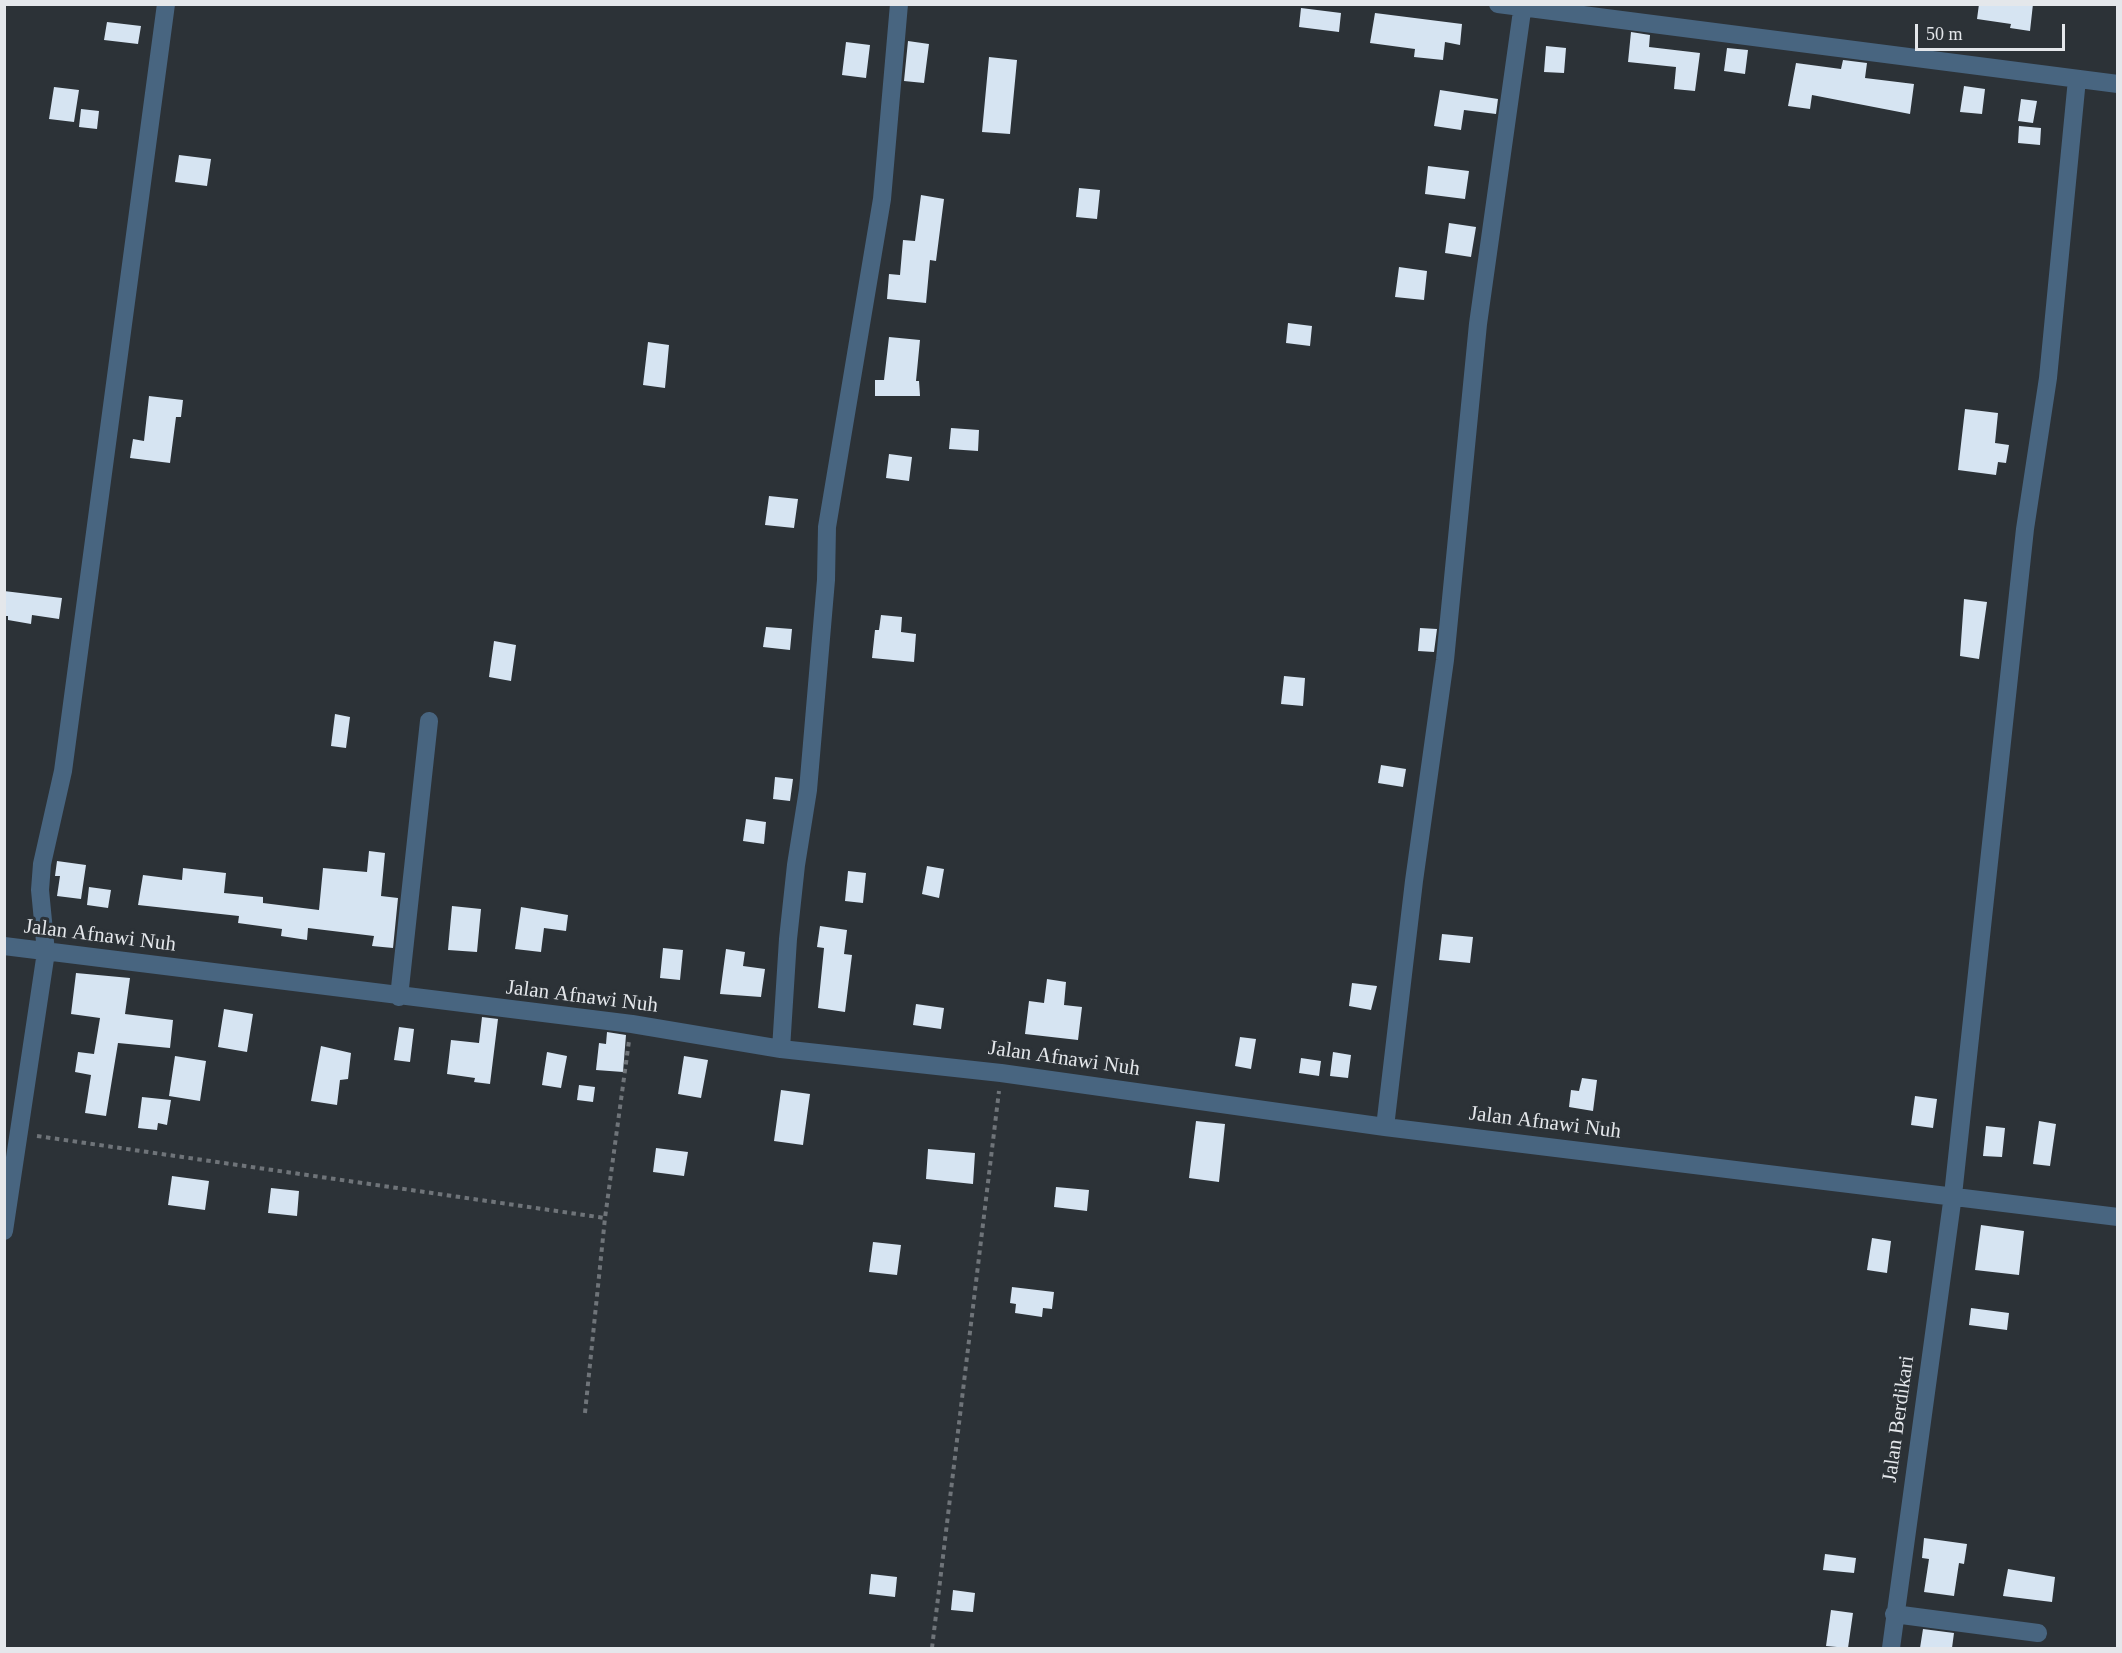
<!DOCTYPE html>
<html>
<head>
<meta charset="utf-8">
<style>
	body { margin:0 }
	#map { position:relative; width:2122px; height:1653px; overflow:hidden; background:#2c3237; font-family:"Times New Roman",serif }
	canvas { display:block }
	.frame { position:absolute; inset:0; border:6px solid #e4e7eb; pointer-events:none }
	.scale { position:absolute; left:1915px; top:24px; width:150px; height:27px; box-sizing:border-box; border:3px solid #e4e7eb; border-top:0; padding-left:8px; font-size:18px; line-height:21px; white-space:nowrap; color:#e4e7eb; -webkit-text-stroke:4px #2c3237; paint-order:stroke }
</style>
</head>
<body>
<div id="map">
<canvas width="2122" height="1653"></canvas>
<div class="frame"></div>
<div class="scale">50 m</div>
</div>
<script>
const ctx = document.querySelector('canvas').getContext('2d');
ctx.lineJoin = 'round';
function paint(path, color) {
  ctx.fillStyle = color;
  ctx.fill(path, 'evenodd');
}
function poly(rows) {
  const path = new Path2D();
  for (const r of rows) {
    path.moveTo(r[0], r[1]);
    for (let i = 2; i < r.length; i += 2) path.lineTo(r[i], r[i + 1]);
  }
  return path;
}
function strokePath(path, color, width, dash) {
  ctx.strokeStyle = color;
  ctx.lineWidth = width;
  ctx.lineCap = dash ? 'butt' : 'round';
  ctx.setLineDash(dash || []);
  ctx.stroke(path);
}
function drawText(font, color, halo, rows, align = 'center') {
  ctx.font = font + ' "Times New Roman",serif';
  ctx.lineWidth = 6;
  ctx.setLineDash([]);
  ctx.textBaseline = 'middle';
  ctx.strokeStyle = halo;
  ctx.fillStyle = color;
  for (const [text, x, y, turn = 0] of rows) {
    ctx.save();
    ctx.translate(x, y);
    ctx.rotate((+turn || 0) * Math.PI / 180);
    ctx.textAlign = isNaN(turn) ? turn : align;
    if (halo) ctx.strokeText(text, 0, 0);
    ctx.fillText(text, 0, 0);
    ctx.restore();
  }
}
paint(poly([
	[1979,4,2033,4,2030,31,2010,28,2011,24,1977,19],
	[1301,8,1341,13,1339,32,1299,27],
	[1375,13,1462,24,1460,45,1445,42,1443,60,1414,57,1415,49,1370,43],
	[107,22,141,26,138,44,104,40],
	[1631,32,1650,35,1649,47,1700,53,1695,91,1674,89,1676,67,1628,62],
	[908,41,929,44,924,83,904,81],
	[846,42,870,45,866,78,842,75],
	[1546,46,1566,48,1564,73,1544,72],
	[1727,48,1748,50,1745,74,1724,71],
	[989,57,1017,60,1010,134,982,132],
	[1843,60,1867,63,1865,78,1914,84,1910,114,1812,95,1810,109,1788,106,1796,63,1841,69],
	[1964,86,1985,89,1982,114,1960,112],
	[54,87,79,90,74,122,49,119],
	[1440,90,1498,99,1496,114,1464,110,1461,130,1434,126],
	[2021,99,2037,101,2033,123,2018,121],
	[81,109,99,111,97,129,79,127],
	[2019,126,2041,128,2040,145,2018,143],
	[179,155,211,159,207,186,175,182],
	[1428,166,1469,171,1465,199,1425,194],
	[1079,188,1100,190,1097,219,1076,217],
	[921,195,944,199,936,261,930,260,926,303,887,299,889,274,900,275,903,240,915,241],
	[1449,223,1476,227,1471,257,1445,253],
	[1399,267,1427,271,1424,300,1395,297],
	[1288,323,1312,326,1310,346,1286,343],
	[889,337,920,340,916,381,919,381,920,396,875,396,875,380,884,380],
	[648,342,669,345,665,388,643,385],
	[149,396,183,400,181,417,176,417,170,463,130,458,133,439,144,441],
	[1965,409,1998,413,1995,443,2009,445,2006,463,1998,462,1996,475,1958,470],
	[951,428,979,430,978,451,949,449],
	[889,454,912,457,909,481,886,478],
	[769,496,798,499,794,528,765,525],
	[4,591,62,598,59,619,32,615,31,624,8,620,8,616,4,616],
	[1964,599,1987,602,1979,659,1960,656],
	[881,615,902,617,901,632,916,634,914,662,872,658,875,630,879,630],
	[766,627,792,629,790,650,763,647],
	[1420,628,1437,629,1434,652,1418,651],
	[494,641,516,645,511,681,489,677],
	[1284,676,1305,678,1303,706,1281,704],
	[335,714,350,717,346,748,331,746],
	[1381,765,1406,769,1403,787,1378,783],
	[775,777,793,779,790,801,773,799],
	[746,819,766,822,764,844,743,841],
	[369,851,385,853,381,896,398,898,393,948,372,946,374,936,308,928,307,940,281,936,282,929,238,923,239,916,138,905,143,875,182,880,183,868,226,873,224,893,263,897,263,903,319,910,323,868,367,872],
	[57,861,86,865,81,899,57,896,60,876,55,876],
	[927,866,944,869,939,898,922,894],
	[848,871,866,873,863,903,845,901],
	[89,887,111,890,108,908,87,905],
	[452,906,481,909,477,952,448,950],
	[521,907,568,915,566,931,544,928,541,952,515,949],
	[820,926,847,930,844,954,852,955,845,1012,818,1008,824,948,817,947],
	[1442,934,1473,937,1470,963,1439,960],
	[663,948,683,950,680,980,660,978],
	[726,949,745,952,743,966,765,969,761,997,720,994],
	[76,973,130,978,125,1014,173,1020,170,1048,118,1043,106,1116,85,1113,91,1075,75,1072,78,1052,94,1054,100,1018,71,1014],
	[1047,979,1066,982,1064,1005,1082,1007,1078,1040,1025,1034,1029,1001,1044,1003],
	[1352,983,1377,986,1371,1010,1349,1006],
	[916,1004,944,1008,941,1029,913,1025],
	[224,1009,253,1014,247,1052,218,1047],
	[482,1017,498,1019,490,1084,474,1082,475,1078,447,1074,451,1040,479,1043],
	[399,1027,414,1029,410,1062,394,1060],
	[607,1032,626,1035,623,1072,596,1070,599,1043,606,1044],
	[1240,1037,1256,1039,1251,1069,1235,1066],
	[321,1046,351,1053,348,1079,340,1080,337,1105,311,1101],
	[547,1052,567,1056,561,1088,542,1085],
	[1333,1052,1351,1055,1348,1078,1330,1076],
	[175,1056,206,1061,200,1101,169,1096],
	[684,1056,708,1060,701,1098,678,1094],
	[1301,1058,1321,1061,1319,1076,1299,1073],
	[1582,1078,1597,1080,1593,1111,1569,1107,1571,1090,1579,1091],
	[579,1085,595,1087,593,1102,577,1100],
	[781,1090,810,1094,803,1145,774,1141],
	[1915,1096,1937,1099,1933,1128,1911,1125],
	[142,1097,171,1100,167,1125,158,1123,157,1130,138,1128],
	[1196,1121,1225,1124,1219,1182,1189,1178],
	[2039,1121,2056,1124,2050,1166,2033,1164],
	[1986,1126,2005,1128,2002,1157,1983,1156],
	[656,1148,688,1152,684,1176,653,1172],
	[928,1149,975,1153,973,1184,926,1179],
	[172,1176,209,1181,205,1210,168,1205],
	[1056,1187,1089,1190,1087,1211,1054,1207],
	[271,1188,299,1191,297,1216,268,1213],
	[1981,1225,2024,1231,2019,1275,1975,1270],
	[1872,1238,1891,1241,1887,1273,1867,1270],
	[873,1242,901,1245,897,1275,869,1272],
	[1012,1287,1054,1292,1052,1309,1043,1308,1042,1317,1015,1313,1016,1304,1010,1303],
	[1971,1308,2009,1313,2007,1330,1969,1325],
	[1924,1538,1967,1544,1964,1564,1959,1563,1954,1596,1924,1592,1929,1559,1922,1558],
	[1825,1554,1856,1558,1854,1573,1823,1570],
	[2008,1569,2055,1577,2052,1602,2003,1596],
	[871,1574,897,1577,895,1597,869,1594],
	[953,1590,975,1593,973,1612,951,1610],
	[1831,1610,1853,1613,1848,1648,1826,1646],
	[1923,1629,1954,1633,1952,1648,1920,1648]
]), '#d6e4f2');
strokePath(poly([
	[37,1136,605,1218],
	[585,1413,605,1218,629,1041],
	[932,1648,999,1091]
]), '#6f7479', 4, [4.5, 4.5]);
strokePath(poly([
	[1498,4,2118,84],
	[4,946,632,1024,781,1049,1001,1073,1385,1127,2118,1217],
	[399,997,429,721],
	[781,1049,788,939,796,865,808,790,826,580,827,527,882,199,899,4],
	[1385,1127,1414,881,1445,660,1478,324,1523,4],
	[4,1231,46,952,40,890,42,864,63,771,166,4],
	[1894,1614,2038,1633],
	[1891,1648,1953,1195,2025,529,2048,378,2077,79]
]), '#486580', 18);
drawText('21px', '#e4e7eb', '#2c3237', [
	["Jalan Afnawi Nuh",100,936,7],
	["Jalan Afnawi Nuh",582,997,7],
	["Jalan Afnawi Nuh",1064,1059,8],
	["Jalan Afnawi Nuh",1545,1123,7],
	["Jalan Berdikari",1899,1419,-82]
]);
</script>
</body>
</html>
